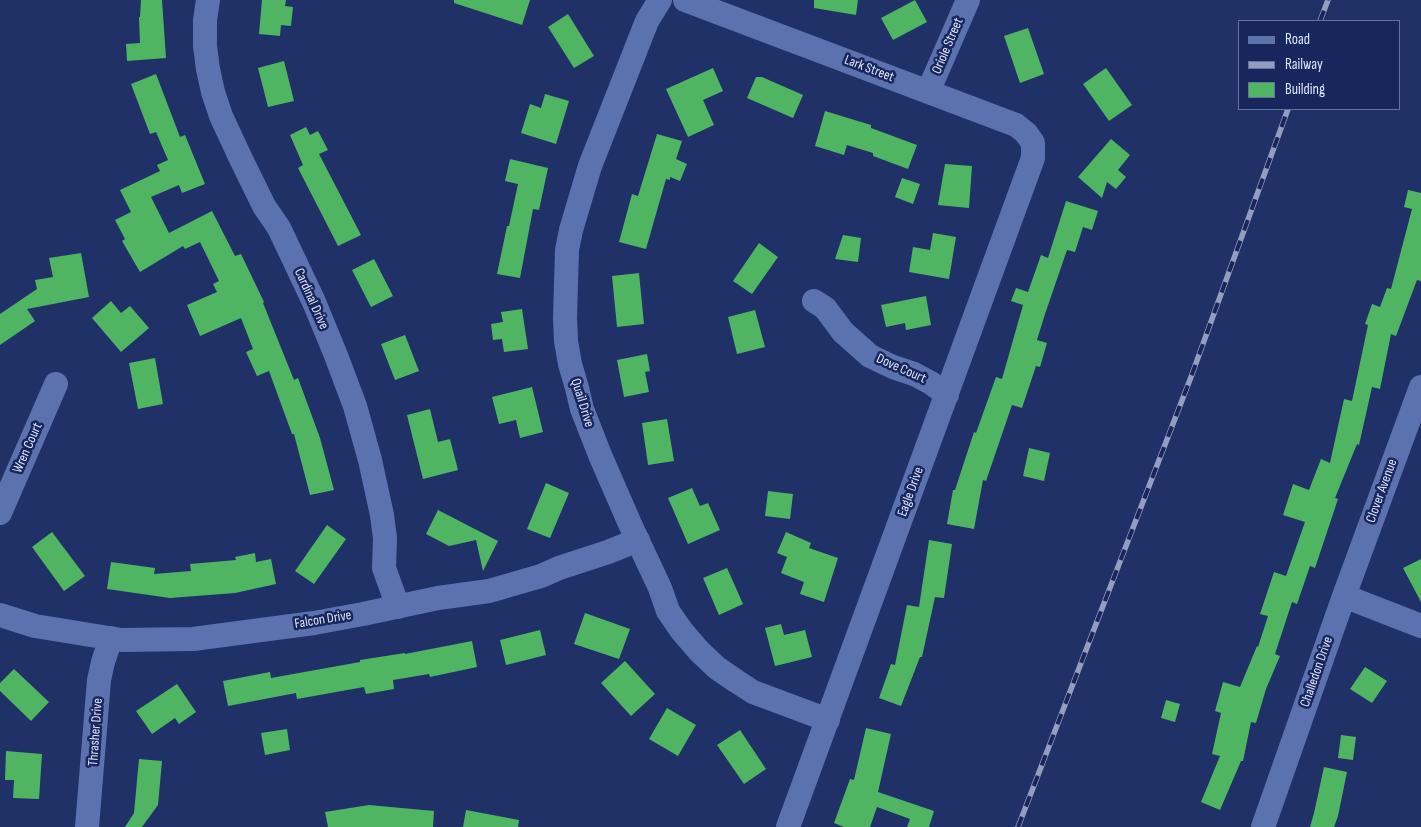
<!DOCTYPE html>
<html>
<head>
<meta charset="utf-8">
<style>
	body { margin:0 }
	#map { position:relative; width:1421px; height:827px; overflow:hidden; background:#203168; font-family:"Sofia Sans Condensed",sans-serif }
	canvas { display:block }
	.legend { position:absolute; left:1238px; top:20px; width:162px; height:90px; box-sizing:border-box; background:#17265d; border:1px solid #67739c; margin:0; padding:6px 9px; list-style:none; font-size:15px; color:#dee6fb }
	.legend li { display:flex; align-items:center; gap:10px; height:25px }
	.legend b { width:25px; border:1px solid #67739c }
</style>
</head>
<body>
<div id="map">
<canvas width="1421" height="827"></canvas>
<ul class="legend">
<li><b style="height:6px;background:#5c72af"></b>Road</li>
<li><b style="height:6px;background:#929dc0"></b>Railway</li>
<li><b style="height:14px;background:#4fb563"></b>Building</li>
</ul>
</div>
<script>
const ctx = document.querySelector('canvas').getContext('2d');
ctx.lineJoin = 'round';
function paint(path, color) {
  ctx.fillStyle = color;
  ctx.fill(path, 'evenodd');
}
function poly(rows) {
  const path = new Path2D();
  for (const r of rows) {
    path.moveTo(r[0], r[1]);
    for (let i = 2; i < r.length; i += 2) path.lineTo(r[i], r[i + 1]);
  }
  return path;
}
function strokePath(path, color, width, dash) {
  ctx.strokeStyle = color;
  ctx.lineWidth = width;
  ctx.lineCap = dash ? 'butt' : 'round';
  ctx.setLineDash(dash || []);
  ctx.stroke(path);
}
function drawText(font, color, halo, rows, align = 'center') {
  ctx.font = font + ' "Sofia Sans Condensed",sans-serif';
  ctx.lineWidth = 5;
  ctx.setLineDash([]);
  ctx.textBaseline = 'middle';
  ctx.strokeStyle = halo;
  ctx.fillStyle = color;
  for (const [text, x, y, turn = 0] of rows) {
    ctx.save();
    ctx.translate(x, y);
    ctx.rotate((+turn || 0) * Math.PI / 180);
    ctx.textAlign = isNaN(turn) ? turn : align;
    if (halo) ctx.strokeText(text, 0, 0);
    ctx.fillText(text, 0, 0);
    ctx.restore();
  }
}
paint(poly([
	[141,0,162,0,166,58,127,61,126,44,140,43,139,17,140,17],
	[262,0,286,0,285,6,293,7,291,26,281,25,280,36,259,34],
	[454,0,530,0,522,25,454,3],
	[814,0,858,0,856,15,814,8],
	[915,0,927,22,893,40,881,18],
	[568,14,594,56,574,68,548,27],
	[1028,28,1044,74,1020,83,1004,36],
	[284,61,294,101,268,107,258,68],
	[713,68,723,91,703,100,714,125,688,137,666,89],
	[1106,68,1132,105,1109,121,1083,84],
	[156,74,180,137,185,135,205,184,182,193,179,185,151,197,169,233,212,211,235,256,241,254,264,302,263,303,294,380,298,378,320,438,334,490,310,495,294,434,292,434,269,371,257,376,246,352,253,349,241,318,200,336,187,305,217,292,213,284,219,281,200,242,185,249,183,246,140,272,122,241,125,239,115,220,131,212,120,190,160,171,157,165,168,160,156,132,150,134,131,84],
	[756,77,762,77,803,95,793,118,747,98],
	[545,94,569,101,556,144,521,133,530,104,541,108],
	[825,111,871,125,871,128,917,145,908,169,873,156,873,153,847,145,844,155,815,146],
	[306,127,310,135,318,131,328,150,319,154,361,235,338,246,298,168,303,165,290,135],
	[657,134,682,141,676,159,687,164,680,181,670,177,670,180,666,179,646,249,619,242,632,194,638,196],
	[1111,139,1130,155,1118,170,1126,177,1116,189,1107,182,1102,198,1078,177],
	[510,159,548,168,539,210,533,209,520,278,497,274,507,226,509,226,518,184,505,181],
	[945,164,972,166,969,208,938,205],
	[902,178,920,184,913,204,895,197],
	[1408,190,1421,193,1421,281,1417,280,1396,336,1391,334,1380,389,1372,387,1359,445,1357,444,1335,498,1338,499,1315,568,1310,566,1297,604,1292,602,1275,654,1280,656,1266,689,1256,723,1251,722,1243,761,1241,761,1220,810,1201,802,1220,756,1212,754,1221,713,1215,711,1223,682,1240,687,1257,646,1258,647,1268,616,1260,614,1274,572,1286,576,1305,522,1283,515,1293,484,1309,490,1321,459,1330,463,1344,399,1352,401,1368,325,1365,324,1372,304,1380,307,1387,288,1391,289,1412,209,1404,207],
	[1066,201,1098,211,1092,230,1083,227,1075,252,1067,250,1045,314,1037,340,1047,343,1040,367,1036,366,1022,408,1012,405,986,481,983,480,974,529,947,524,953,490,955,490,974,432,976,433,996,377,1002,379,1023,305,1011,301,1016,288,1028,292,1041,255,1048,258],
	[933,233,956,237,949,279,909,272,913,247,930,250],
	[843,235,861,238,858,262,835,259],
	[759,243,778,257,752,294,733,281],
	[81,253,89,297,27,309,35,321,0,345,0,314,37,289,35,280,53,277,49,258],
	[374,259,393,296,371,307,352,270],
	[639,273,644,324,617,327,612,276],
	[926,296,931,325,906,330,905,323,886,327,881,305],
	[111,301,121,313,130,306,149,328,121,352,92,318],
	[522,309,528,349,504,352,502,339,493,340,491,324,503,322,501,312],
	[755,310,765,347,737,354,728,317],
	[405,335,419,371,395,380,381,344],
	[647,354,650,371,645,372,649,392,624,397,617,360],
	[155,358,163,404,138,409,129,363],
	[532,387,543,432,520,438,516,420,499,424,492,397],
	[430,409,438,442,450,439,458,470,423,479,407,415],
	[667,419,674,461,648,465,642,423],
	[1029,448,1050,453,1044,481,1023,476],
	[546,483,569,493,550,538,527,529],
	[692,488,700,506,708,503,720,530,688,544,668,498],
	[768,491,793,494,790,519,765,516],
	[438,510,498,541,483,571,476,540,449,546,426,534],
	[327,525,346,539,314,584,295,571],
	[52,532,85,576,64,591,32,547],
	[786,532,811,543,809,548,838,558,824,602,800,594,804,582,781,573,787,557,777,553],
	[929,540,952,544,944,598,935,597,922,657,920,657,901,706,879,698,891,664,895,665,907,605,919,607],
	[255,553,256,562,271,559,276,584,235,593,170,598,107,589,111,562,155,568,154,574,191,571,190,564,236,560,235,557],
	[1421,559,1421,602,1403,568],
	[727,568,743,604,719,615,703,578],
	[585,613,630,629,619,659,574,644],
	[781,624,784,635,805,630,812,657,775,666,765,628],
	[540,630,546,655,506,665,500,640],
	[472,641,477,667,430,677,429,674,393,680,394,689,366,694,364,687,297,699,296,693,228,706,223,681,270,672,271,678,360,662,360,660,405,653,405,654],
	[625,661,655,694,631,716,601,683],
	[1365,667,1387,681,1372,703,1350,689],
	[14,669,49,702,31,721,0,691,0,683],
	[177,684,196,712,179,724,175,718,152,734,136,711],
	[1166,700,1180,704,1175,722,1161,718],
	[667,708,696,725,678,756,649,739],
	[866,728,891,734,878,792,934,811,929,827,907,827,910,819,877,807,870,827,844,827,834,823,850,779,854,780],
	[287,729,290,750,265,755,261,733],
	[740,730,766,769,744,784,717,745],
	[1341,735,1356,737,1353,760,1338,758],
	[6,751,42,754,39,799,13,798,14,780,5,780],
	[139,759,162,761,158,805,142,827,125,827,134,813],
	[1324,767,1347,772,1338,816,1334,827,1310,827,1314,813],
	[369,805,434,811,433,827,328,827,325,812],
	[466,810,519,820,518,827,463,827]
]), '#4fb563');
strokePath(poly([
	[208,0,205,20,205,46,208,69,213,92,221,116,241,159,264,206,279,228,314,302,335,353,355,406,370,460,382,515,385,538,384,568,398,607],
	[660,0,647,21,590,166,571,230,567,250,565,318,566,341,570,364,577,388,582,409,600,455,630,524,660,588,668,611,681,630,699,651,717,668,736,681,753,692,828,720],
	[685,0,1016,125,1026,133,1033,143,1033,158,788,827],
	[928,92,968,0],
	[814,301,825,308,843,332,870,356,893,367,914,374,931,383,947,395],
	[0,513,56,384],
	[1344,596,1421,626],
	[0,615,35,626,121,640,193,639,314,623,363,614,438,598,489,591,541,576,559,568,608,552,638,540],
	[87,827,99,680,103,662,111,638],
	[1263,827,1344,596,1421,387]
]), '#5c72af', 24);
const rail = poly([
	[1320,21,1328,0],
	[1018,827,1191,377,1288,109]
]);
strokePath(rail, '#929dc0', 5.5);
strokePath(rail, '#17265d', 4, [11]);
drawText('14px', '#dee6fb', '#17265d', [
	["Oriole Street",948,46,-67],
	["Lark Street",869,69,21],
	["Cardinal Drive",311,299,66],
	["Dove Court",901,369,24],
	["Quail Drive",582,403,73],
	["Wren Court",28,448,-66],
	["Clover Avenue",1382,491,-70],
	["Eagle Drive",911,492,-70],
	["Falcon Drive",323,620,-9],
	["Challedon Drive",1317,672,-71],
	["Thrasher Drive",96,732,-86]
]);
</script>
</body>
</html>
